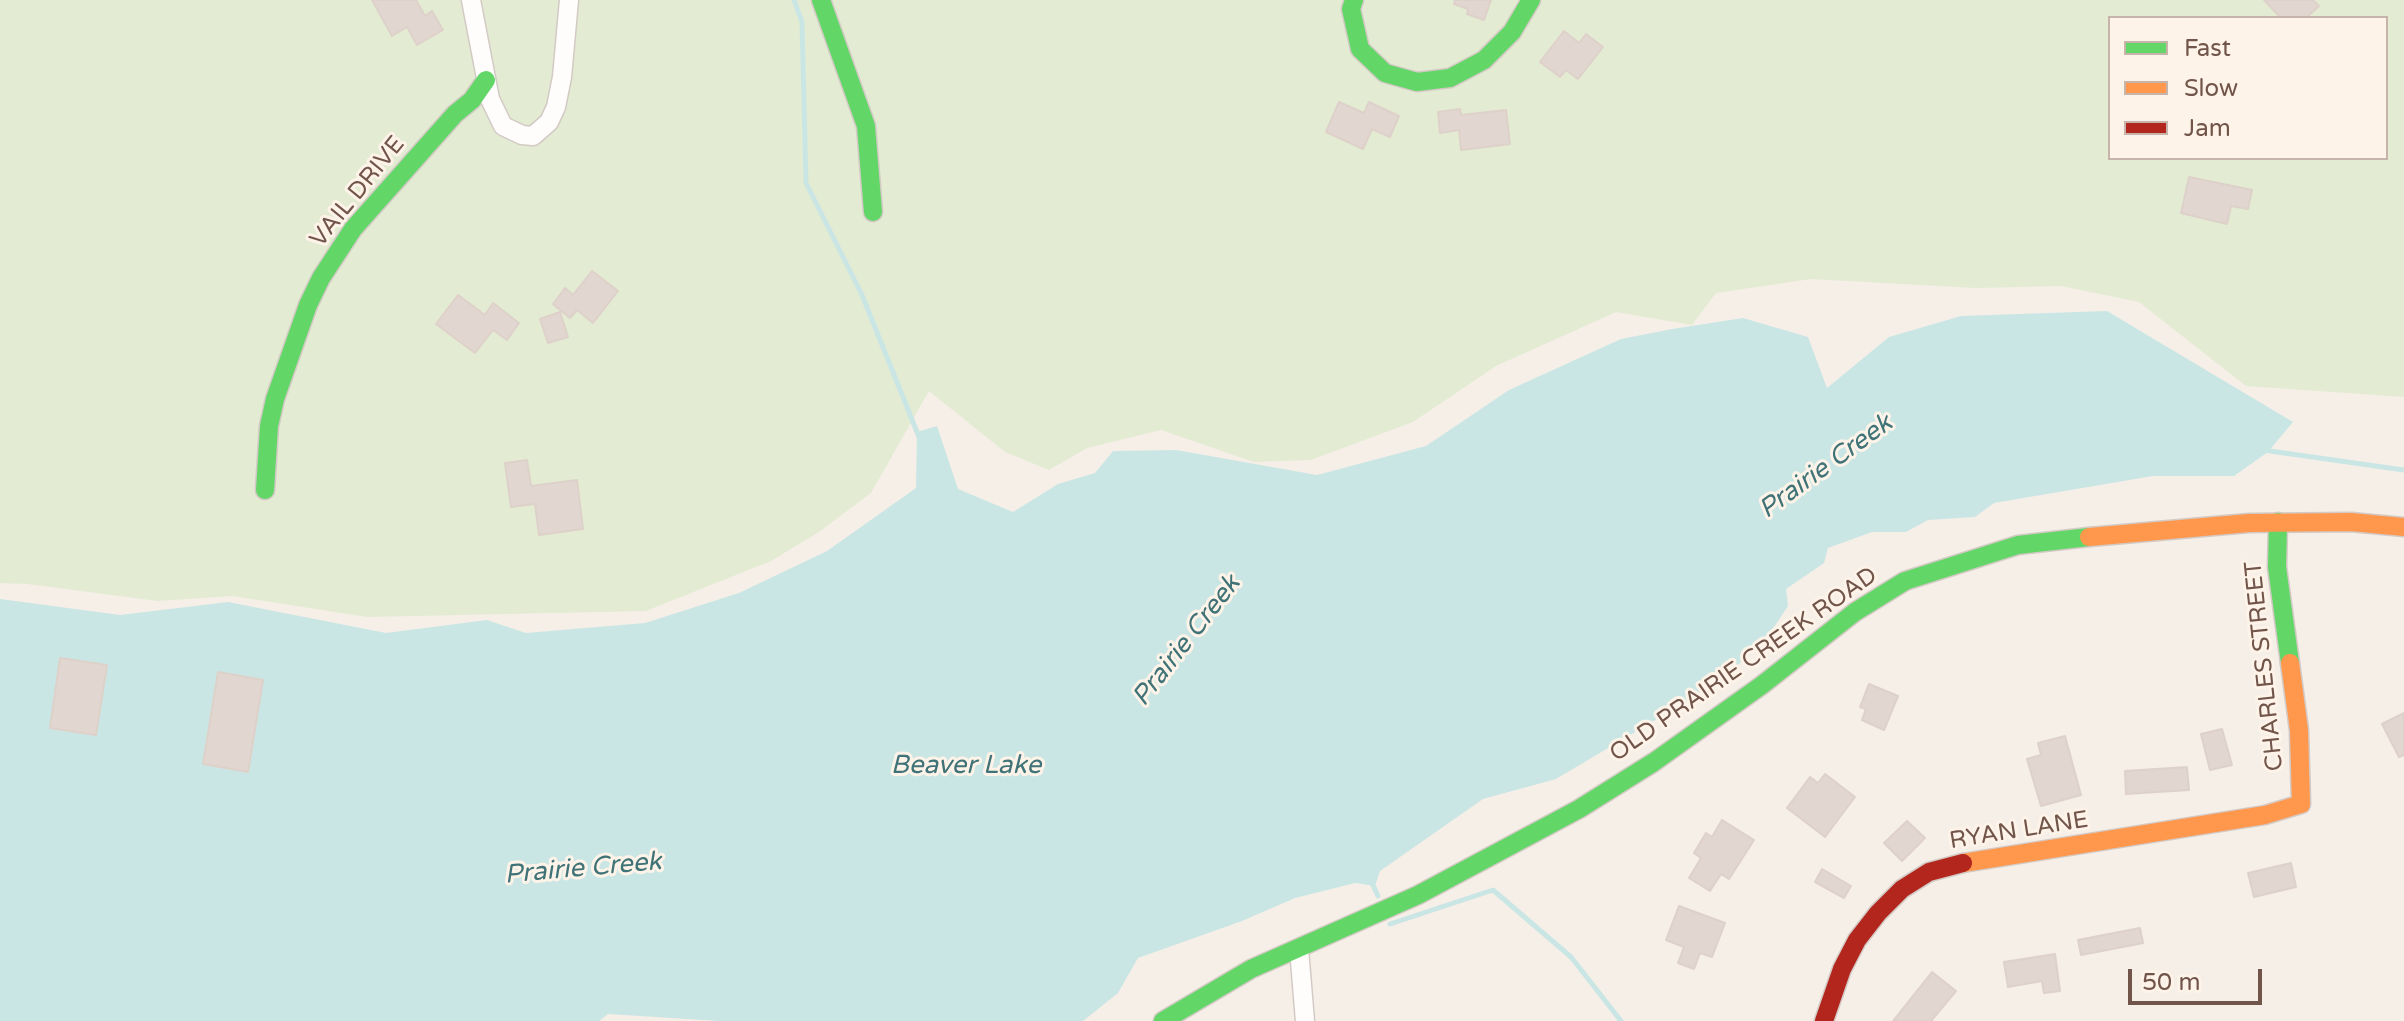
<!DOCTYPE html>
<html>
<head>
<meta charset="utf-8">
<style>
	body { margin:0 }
	#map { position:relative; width:2404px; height:1021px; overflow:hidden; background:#f5efe8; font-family:"Varela Round",sans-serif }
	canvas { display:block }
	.legend { position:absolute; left:2108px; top:16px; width:280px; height:144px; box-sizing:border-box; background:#fef3e8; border:2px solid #c6b3a9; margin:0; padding:10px 14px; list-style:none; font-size:24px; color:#71544a }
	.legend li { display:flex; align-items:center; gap:16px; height:40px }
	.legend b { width:40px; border:2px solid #c6b3a9 }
	.scale { position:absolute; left:2128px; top:969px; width:134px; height:36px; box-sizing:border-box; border:4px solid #71544a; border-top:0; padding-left:10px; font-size:24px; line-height:28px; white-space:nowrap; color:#71544a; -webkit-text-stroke:6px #fef3e8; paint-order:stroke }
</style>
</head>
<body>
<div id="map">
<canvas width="2404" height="1021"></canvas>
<ul class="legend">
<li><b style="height:10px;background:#63d668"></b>Fast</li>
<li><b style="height:10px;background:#ff974d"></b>Slow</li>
<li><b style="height:10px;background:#b3261e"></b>Jam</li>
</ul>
<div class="scale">50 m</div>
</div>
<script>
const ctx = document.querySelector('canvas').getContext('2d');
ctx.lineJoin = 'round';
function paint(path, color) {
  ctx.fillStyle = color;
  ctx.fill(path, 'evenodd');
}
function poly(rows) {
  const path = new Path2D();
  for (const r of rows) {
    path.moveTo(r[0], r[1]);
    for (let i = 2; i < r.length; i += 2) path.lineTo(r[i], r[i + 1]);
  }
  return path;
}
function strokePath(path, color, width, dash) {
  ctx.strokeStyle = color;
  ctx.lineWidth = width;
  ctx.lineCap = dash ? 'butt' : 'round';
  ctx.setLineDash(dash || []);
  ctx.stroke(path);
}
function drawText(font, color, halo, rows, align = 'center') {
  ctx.font = font + ' "Varela Round",sans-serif';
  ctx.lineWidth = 6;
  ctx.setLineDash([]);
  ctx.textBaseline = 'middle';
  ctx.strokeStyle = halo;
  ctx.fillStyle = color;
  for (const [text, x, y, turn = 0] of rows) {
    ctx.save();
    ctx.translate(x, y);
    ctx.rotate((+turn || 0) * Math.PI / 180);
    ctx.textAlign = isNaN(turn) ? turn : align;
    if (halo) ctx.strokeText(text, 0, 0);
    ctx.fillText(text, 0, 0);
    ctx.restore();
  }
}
paint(poly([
	[0,0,2404,0,2404,397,2246,386,2139,302,2061,286,1976,288,1811,279,1716,293,1692,325,1616,312,1496,366,1413,422,1311,460,1254,462,1161,430,1087,448,1049,470,1005,452,929,391,871,493,819,532,771,561,646,611,367,617,232,596,158,601,27,584,0,583],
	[2110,18,2386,18,2386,158,2110,158]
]), '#e3ebd3');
paint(poly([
	[2107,311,2293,422,2268,452,2234,476,2153,476,1994,503,1975,517,1928,520,1906,532,1872,532,1828,548,1824,563,1786,589,1788,606,1772,630,1737,666,1689,700,1556,779,1483,799,1380,871,1375,886,1355,883,1295,898,1242,921,1138,958,1118,993,1083,1021,718,1021,608,1014,599,1021,0,1021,0,599,120,615,228,602,386,633,487,620,526,633,645,623,739,593,827,551,916,488,917,432,937,426,958,489,1013,512,1058,484,1095,473,1113,451,1176,450,1317,475,1426,446,1509,390,1621,339,1672,329,1743,318,1808,337,1827,388,1889,337,1961,316]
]), '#cae6e4');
strokePath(poly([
	[794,0,802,22,806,183,862,295,919,437],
	[2263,450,2404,470],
	[1372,883,1378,896],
	[1390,924,1493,890,1571,957,1621,1021]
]), '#cae6e4', 5);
const building = poly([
	[372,0,416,0,425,16,432,11,443,30,417,45,407,27,392,36,372,0],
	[1455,0,1491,0,1484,20,1467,14,1468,9,1454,4,1455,0],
	[2264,0,2313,0,2319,6,2306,18,2281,18,2264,0],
	[1564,31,1579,43,1586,34,1603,47,1578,79,1566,70,1560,77,1540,62,1564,31],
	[1339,102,1364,113,1369,102,1399,116,1390,137,1372,129,1363,149,1326,132,1339,102],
	[1460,109,1461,115,1506,110,1510,144,1461,150,1459,130,1440,133,1438,112,1460,109],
	[2189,177,2252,190,2248,209,2231,206,2227,224,2181,213,2189,177],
	[592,271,618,291,593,323,577,310,570,318,553,304,565,288,573,295,592,271],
	[458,295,485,315,493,303,519,323,507,340,493,330,475,353,436,324,458,295],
	[560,312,568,337,548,343,540,319,560,312],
	[527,460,531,486,577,480,583,529,539,535,535,504,511,507,505,463,527,460],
	[60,658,107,665,96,735,50,728,60,658],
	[218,672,263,680,248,772,203,764,218,672],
	[1869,684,1898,696,1884,730,1862,720,1866,709,1860,707,1869,684],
	[2404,713,2404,755,2399,757,2382,724,2404,713],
	[2222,729,2232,765,2210,770,2201,734,2222,729],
	[2065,736,2081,795,2041,806,2027,759,2041,755,2038,743,2065,736],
	[2187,767,2189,790,2126,794,2125,771,2187,767],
	[1825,774,1855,797,1825,837,1787,808,1810,777,1818,783,1825,774],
	[1722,820,1754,840,1729,879,1721,874,1710,891,1689,878,1701,858,1694,853,1706,833,1712,837,1722,820],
	[1907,821,1925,838,1902,861,1884,843,1907,821],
	[2291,863,2296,887,2254,897,2248,873,2291,863],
	[1822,869,1851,886,1844,898,1815,882,1822,869],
	[1679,906,1725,923,1712,957,1700,953,1694,969,1678,963,1684,947,1666,940,1679,906],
	[2140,928,2143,943,2081,955,2078,940,2140,928],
	[2055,954,2060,991,2044,993,2042,981,2008,987,2004,962,2055,954],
	[1932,972,1956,991,1931,1021,1893,1021,1932,972]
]);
paint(building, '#e1d6d0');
strokePath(building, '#ded1ca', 2);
const street = poly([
	[471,0,490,99,503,126,522,135,533,136,549,122,556,107,562,77,569,0],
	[1299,949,1305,1021]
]);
const fast = poly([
	[821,0,866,126,873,212],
	[1354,0,1351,9,1360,49,1385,73,1417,82,1450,78,1484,60,1512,32,1531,0],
	[265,490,269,426,275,399,308,305,321,278,353,229,455,114,472,100,486,80],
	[2278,522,2277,567,2290,663],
	[1163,1021,1251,969,1418,895,1579,809,1654,762,1762,685,1855,612,1905,581,2018,545,2089,537]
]);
const slow = poly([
	[2089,537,2249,523,2351,522,2404,527],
	[1963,863,2265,815,2301,804,2299,730,2290,663]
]);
const jam = poly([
	[1824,1021,1842,969,1857,940,1878,913,1902,889,1929,872,1963,863]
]);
strokePath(street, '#d4cac5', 21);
strokePath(fast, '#d4cac5', 21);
strokePath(slow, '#d4cac5', 21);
strokePath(jam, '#d4cac5', 21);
strokePath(street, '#fefdfc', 18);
strokePath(fast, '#63d668', 18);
strokePath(slow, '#ff974d', 18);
strokePath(jam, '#b3261e', 18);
drawText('24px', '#71544a', '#fef3e8', [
	["VAIL DRIVE",358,192,-51],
	["OLD PRAIRIE CREEK ROAD",1744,665,-35],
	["CHARLES STREET",2265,666,-96],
	["RYAN LANE",2019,831,-9]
]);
drawText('italic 26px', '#3f7377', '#fef3e8', [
	["Prairie Creek",1826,467,-36],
	["Prairie Creek",1187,641,-52],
	["Beaver Lake",966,766],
	["Prairie Creek",583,869,-5]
]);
</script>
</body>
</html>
